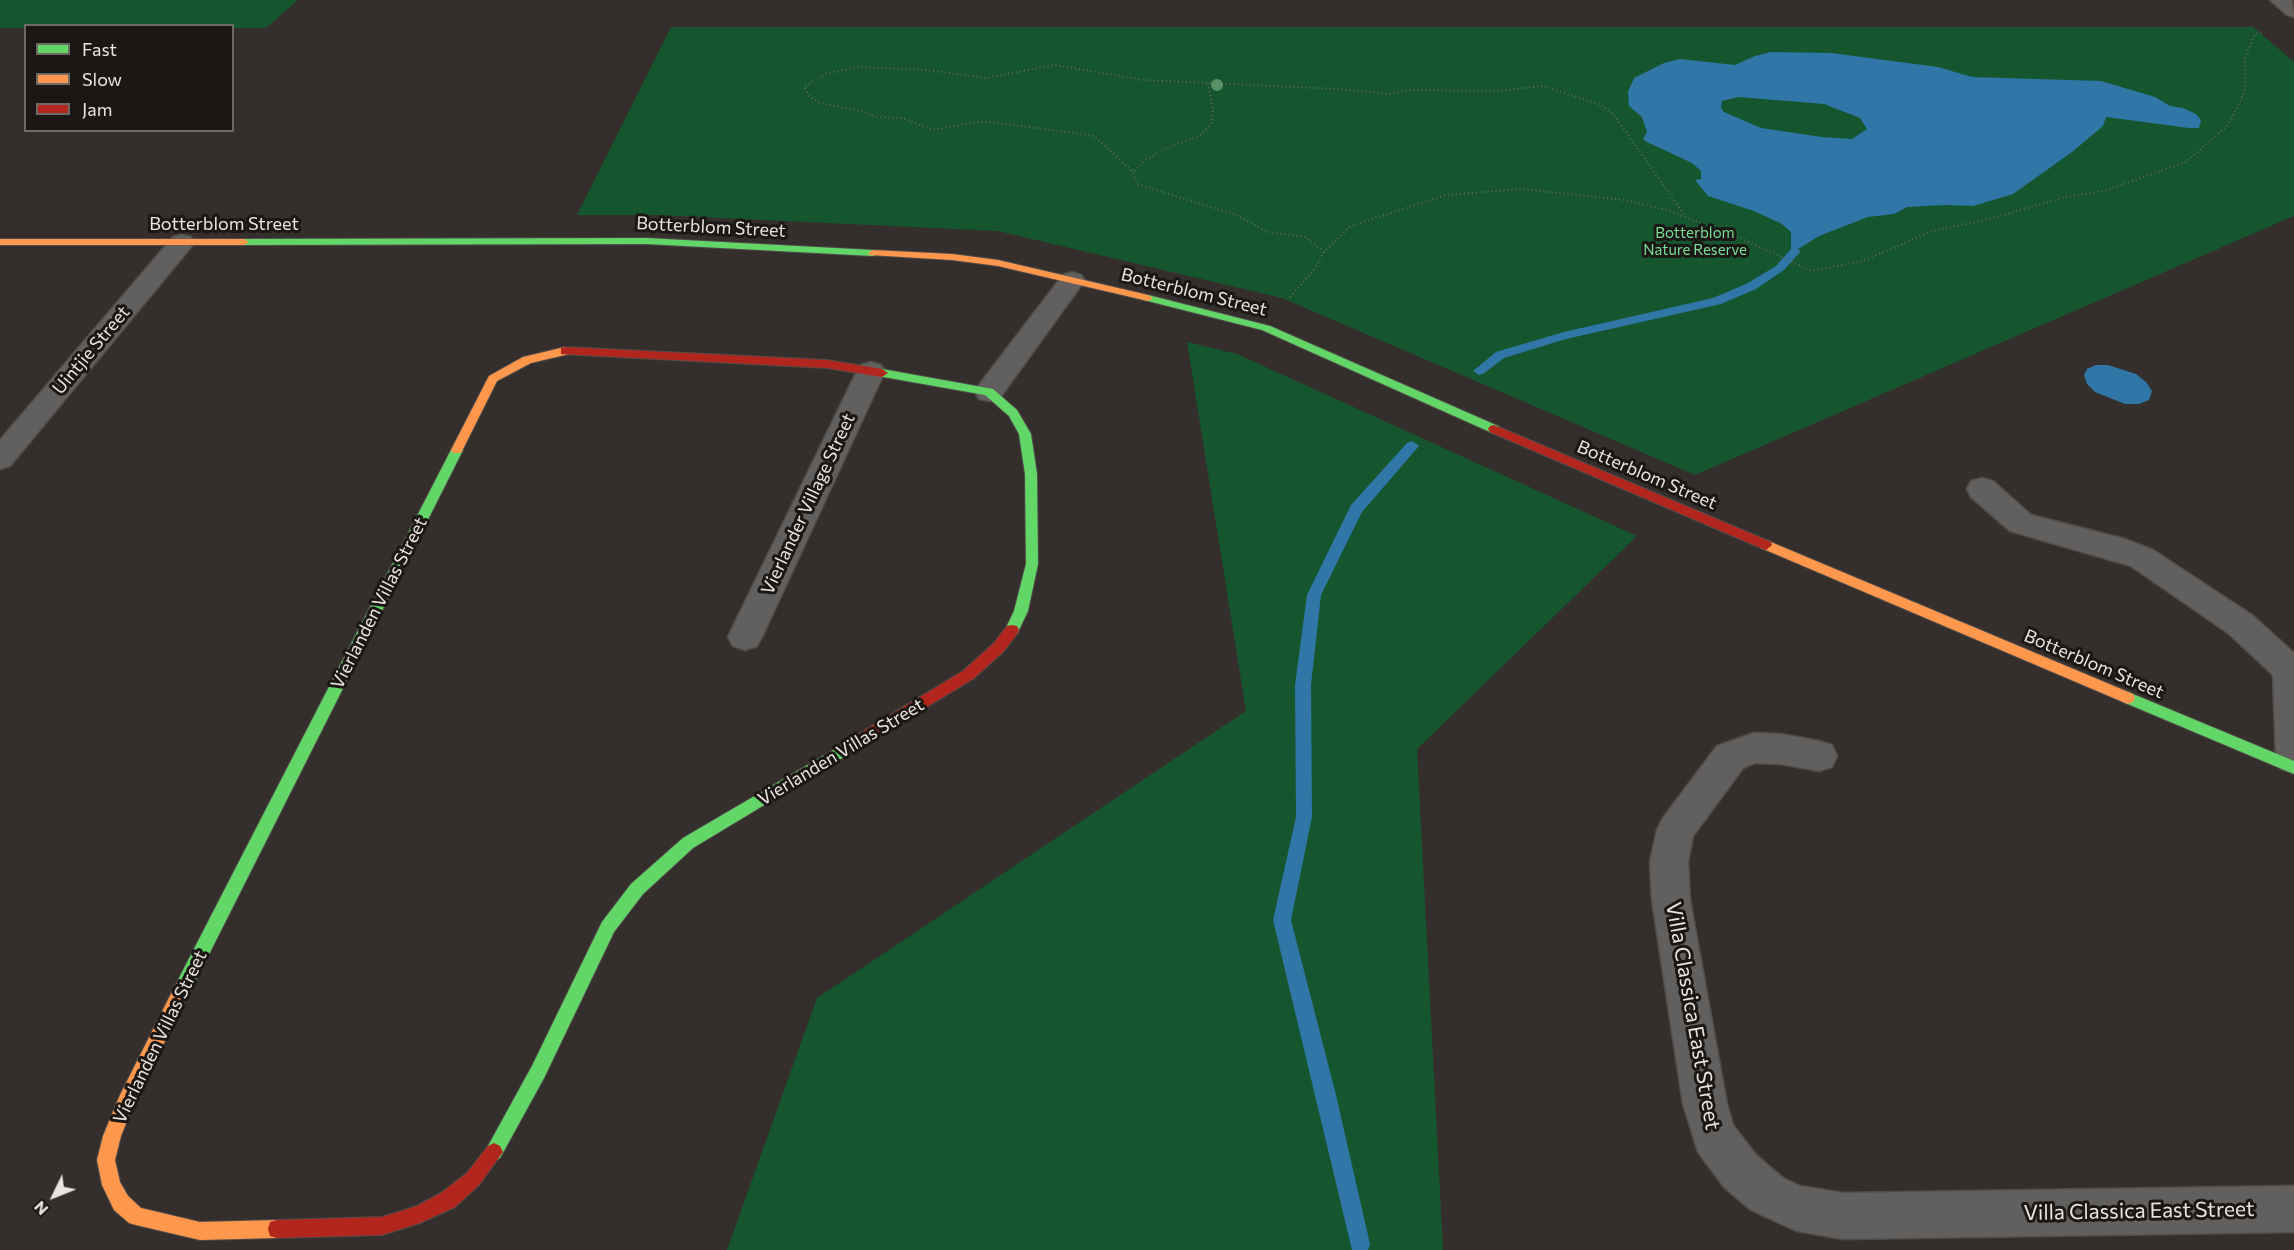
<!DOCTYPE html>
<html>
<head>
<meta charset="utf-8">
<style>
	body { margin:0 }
	#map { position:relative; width:2294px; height:1250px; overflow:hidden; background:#342f2c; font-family:Commissioner,sans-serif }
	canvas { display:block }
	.legend { position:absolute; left:24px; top:24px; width:210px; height:108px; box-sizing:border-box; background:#1b1714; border:2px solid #6d6965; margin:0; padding:8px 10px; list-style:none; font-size:18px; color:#e9e4df }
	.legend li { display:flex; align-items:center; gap:12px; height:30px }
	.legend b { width:30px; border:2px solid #6d6965 }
	.north { position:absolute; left:24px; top:1166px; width:60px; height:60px; -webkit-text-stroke:4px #1b1714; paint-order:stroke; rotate:227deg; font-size:16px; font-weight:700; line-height:24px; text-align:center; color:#e9e4df }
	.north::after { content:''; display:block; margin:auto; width:21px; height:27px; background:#e9e4df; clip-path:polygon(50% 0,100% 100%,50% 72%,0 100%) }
</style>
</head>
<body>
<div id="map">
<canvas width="2294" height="1250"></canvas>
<ul class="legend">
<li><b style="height:8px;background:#63d668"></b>Fast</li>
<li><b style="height:8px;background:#ff974d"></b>Slow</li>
<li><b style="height:8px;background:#b3261e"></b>Jam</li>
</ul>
<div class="north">N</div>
</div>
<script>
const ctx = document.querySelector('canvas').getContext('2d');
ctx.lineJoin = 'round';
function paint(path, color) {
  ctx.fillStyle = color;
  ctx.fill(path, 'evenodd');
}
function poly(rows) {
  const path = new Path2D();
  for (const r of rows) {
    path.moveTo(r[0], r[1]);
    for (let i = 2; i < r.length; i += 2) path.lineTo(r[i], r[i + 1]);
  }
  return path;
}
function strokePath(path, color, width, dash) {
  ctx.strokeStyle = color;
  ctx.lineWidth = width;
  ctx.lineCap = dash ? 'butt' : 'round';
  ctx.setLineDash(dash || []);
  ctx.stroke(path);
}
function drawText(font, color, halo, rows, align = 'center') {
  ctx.font = font + ' Commissioner,sans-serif';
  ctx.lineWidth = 6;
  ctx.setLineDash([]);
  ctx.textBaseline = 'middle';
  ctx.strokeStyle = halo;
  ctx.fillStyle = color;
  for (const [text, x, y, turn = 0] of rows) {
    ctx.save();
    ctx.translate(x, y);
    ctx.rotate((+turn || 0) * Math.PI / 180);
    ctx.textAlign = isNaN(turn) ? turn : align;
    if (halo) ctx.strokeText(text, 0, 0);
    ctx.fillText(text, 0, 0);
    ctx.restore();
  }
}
paint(poly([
	[0,0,298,0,266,28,233,28,232,26,26,26,25,28,0,28],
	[671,27,2253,27,2294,62,2294,216,1695,475,1282,298,998,231,658,215,577,215],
	[1187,342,1237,354,1637,536,1417,749,1443,1250,727,1250,817,998,1246,711]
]), '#16562f');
paint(poly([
	[1771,52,1831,53,1938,67,1972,77,2101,81,2155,97,2170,106,2183,108,2196,114,2201,120,2199,128,2189,128,2106,117,2103,126,2072,152,2013,194,1973,206,1945,205,1907,207,1894,214,1868,217,1819,236,1795,251,1791,249,1791,232,1782,224,1754,211,1708,196,1695,180,1701,179,1701,171,1692,163,1647,142,1643,139,1647,132,1642,117,1629,106,1628,92,1634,78,1664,63,1680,59,1735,65,1755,56],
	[1738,97,1824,104,1860,118,1867,129,1852,139,1822,137,1761,128,1724,112,1721,108,1722,101],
	[2096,365,2108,365,2136,374,2146,382,2152,391,2149,400,2139,404,2125,404,2095,392,2087,384,2084,375,2087,369]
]), '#3076a7');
paint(poly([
	[1795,248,1801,251,1784,270,1756,289,1721,304,1566,339,1504,358,1483,374,1479,375,1473,371,1496,352,1564,332,1713,298,1748,283,1776,266,1791,249,1795,248],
	[1412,441,1419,446,1362,512,1321,595,1311,685,1312,817,1291,920,1336,1095,1370,1244,1368,1250,1352,1250,1273,920,1296,817,1295,685,1307,595,1351,505,1407,443,1412,441]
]), '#3076a7');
const street = poly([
	[2270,0,2292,0,2294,17,2287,15,2270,0],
	[182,235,191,237,194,242,191,247,10,466,0,469,0,440,173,237,182,235],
	[1072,272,1081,275,1085,280,999,399,989,401,979,399,975,392,979,385,1063,275,1072,272],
	[871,362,881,365,885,371,762,637,757,646,745,650,733,646,728,637,857,371,861,365,871,362],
	[1982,478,1993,481,2031,515,2125,539,2153,550,2252,615,2294,653,2294,773,2281,769,2276,758,2273,675,2228,633,2131,566,2010,531,1971,497,1967,489,1971,481,1982,478],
	[1754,733,1781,734,1819,741,1832,745,1837,756,1832,767,1819,771,1781,764,1755,763,1743,768,1693,836,1688,862,1690,900,1727,1104,1733,1125,1756,1155,1783,1178,1800,1186,1843,1193,2294,1186,2294,1232,1843,1239,1797,1231,1781,1224,1751,1210,1724,1187,1698,1152,1683,1104,1652,900,1650,862,1657,830,1663,818,1717,746,1754,733]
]);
const fast = poly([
	[646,238,873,250,878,253,873,256,646,244,244,245,239,242,244,239,646,238],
	[1148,295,1270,326,1498,426,1500,429,1494,433,1490,432,1262,330,1144,300,1144,296,1148,295],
	[882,369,993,389,1017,410,1031,434,1037,474,1038,564,1028,611,1017,634,1007,634,1005,630,1014,611,1026,564,1025,474,1019,434,1009,416,985,395,878,376,876,373,882,369],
	[457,446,463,450,190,992,184,994,178,992,176,986,178,980,451,450,457,446],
	[2128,692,2294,761,2294,774,2123,702,2121,698,2123,694,2128,692],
	[857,736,862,738,864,742,862,746,693,848,643,894,614,932,544,1078,500,1158,494,1161,488,1158,485,1152,488,1146,532,1066,602,922,631,884,683,838,857,736]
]);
const slow = poly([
	[0,239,244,239,249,242,244,245,0,245,0,239],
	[873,250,952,254,998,260,1148,295,1153,298,1148,301,998,266,952,260,869,255,868,253,873,250],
	[565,347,569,348,569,354,531,363,497,381,461,453,453,453,451,450,489,376,523,357,565,347],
	[1766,540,2133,694,2135,698,2133,702,2128,704,2123,702,1761,548,1760,545,1766,540],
	[184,978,190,980,192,986,133,1106,121,1136,115,1160,120,1182,128,1196,141,1208,200,1222,277,1220,284,1222,286,1229,284,1236,277,1238,200,1240,136,1225,129,1223,114,1210,102,1185,97,1160,103,1136,120,1095,178,980,184,978]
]);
const jam = poly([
	[565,347,827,360,882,369,888,373,882,377,827,368,561,354,561,348,565,347],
	[1494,425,1771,542,1772,545,1766,550,1761,548,1490,432,1488,429,1490,426,1494,425],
	[1012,625,1017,626,1019,630,1017,634,1004,651,973,679,862,746,857,748,852,746,850,742,852,738,963,671,994,643,1007,626,1012,625],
	[494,1143,500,1146,503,1152,479,1185,455,1207,420,1223,382,1235,277,1238,270,1236,268,1229,270,1222,277,1220,382,1217,417,1206,441,1193,467,1173,488,1146,494,1143]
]);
strokePath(street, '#504c49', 3);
strokePath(fast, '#504c49', 2);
strokePath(slow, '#504c49', 2);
strokePath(jam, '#504c49', 2);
strokePath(poly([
	[1134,171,1146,160,1167,148,1201,135,1211,124,1213,111,1208,83],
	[1324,252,1305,237,1268,232,1236,215,1137,184,1133,172,1094,136,992,122,976,122,933,130,902,118,876,117,862,111,820,103,809,96,804,87,826,74,857,67,928,70,985,78,1055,65,1143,80,1338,89,1389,94,1410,90,1495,91,1543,86,1601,105,1614,115,1686,217],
	[1290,297,1314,270,1324,252,1351,226,1446,195,1521,189,1625,200,1667,210,1740,238,1812,271,1862,261,1933,231,1989,219,2066,197,2104,191,2186,162,2229,124,2245,91,2245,58,2255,34,2263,32]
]), '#676563', 2, [1, 3]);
paint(street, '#62605e');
paint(fast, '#63d668');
paint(slow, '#ff974d');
paint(jam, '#b3261e');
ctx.fillStyle = '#599066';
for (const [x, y] of [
	[1217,85]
]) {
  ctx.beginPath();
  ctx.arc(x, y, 6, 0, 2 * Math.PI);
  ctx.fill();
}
drawText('15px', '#78df95', '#1b1714', [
	["Botterblom",1695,233],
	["Nature Reserve",1695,250]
]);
drawText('18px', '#e9e4df', '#1b1714', [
	["Botterblom Street",224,224],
	["Botterblom Street",711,227,3],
	["Botterblom Street",1194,292,14],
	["Uintjie Street",91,350,-50],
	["Botterblom Street",1647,475,23],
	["Vierlander Village Street",808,504,-65],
	["Vierlanden Villas Street",379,603,-63],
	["Botterblom Street",2094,664,23],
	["Vierlanden Villas Street",841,752,-31],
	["Vierlanden Villas Street",160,1037,-64]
]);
drawText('21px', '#e9e4df', '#1b1714', [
	["Villa Classica East Street",1693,1016,80],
	["Villa Classica East Street",2139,1211,-1]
]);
</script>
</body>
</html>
